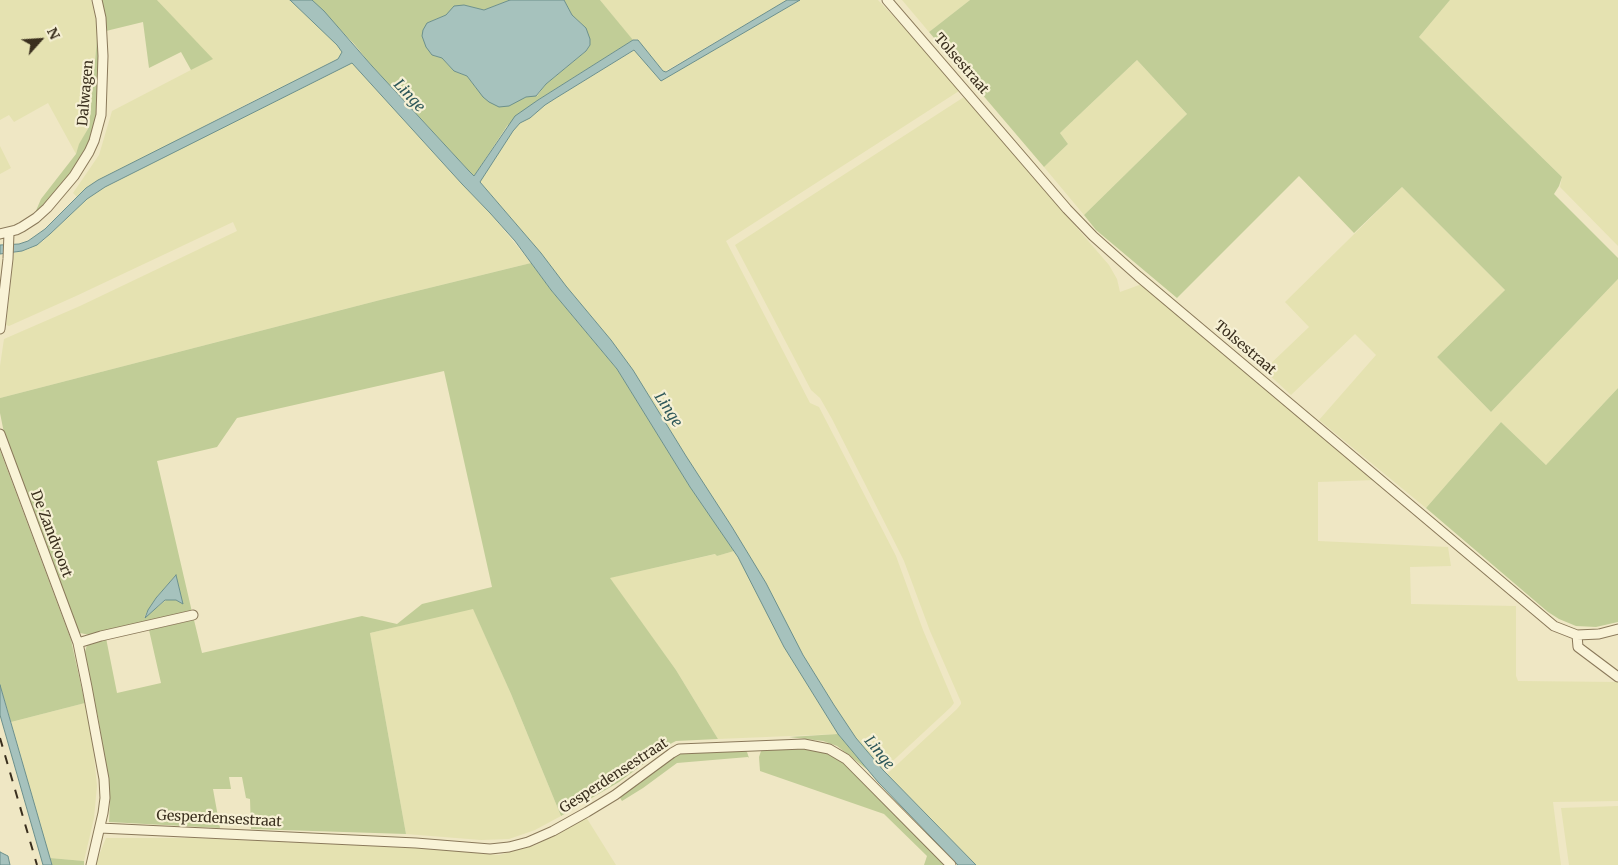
<!DOCTYPE html>
<html>
<head>
<meta charset="utf-8">
<style>
	body { margin:0 }
	#map { position:relative; width:1618px; height:865px; overflow:hidden; background:#efe7c4; font-family:Merriweather,serif }
	canvas { display:block }
	.north { position:absolute; left:15px; top:15px; width:50px; height:50px; -webkit-text-stroke:4px #f6f0d4; paint-order:stroke; rotate:64deg; font-size:14px; font-weight:700; line-height:20px; text-align:center; color:#3a2f1e }
	.north::after { content:''; display:block; margin:auto; width:18px; height:22px; background:#3a2f1e; clip-path:polygon(50% 0,100% 100%,50% 72%,0 100%) }
</style>
</head>
<body>
<div id="map">
<canvas width="1618" height="865"></canvas>
<div class="north">N</div>
</div>
<script>
const ctx = document.querySelector('canvas').getContext('2d');
ctx.lineJoin = 'round';
function paint(path, color) {
  ctx.fillStyle = color;
  ctx.fill(path, 'evenodd');
}
function poly(rows) {
  const path = new Path2D();
  for (const r of rows) {
    path.moveTo(r[0], r[1]);
    for (let i = 2; i < r.length; i += 2) path.lineTo(r[i], r[i + 1]);
  }
  return path;
}
function strokePath(path, color, width, dash) {
  ctx.strokeStyle = color;
  ctx.lineWidth = width;
  ctx.lineCap = dash ? 'butt' : 'round';
  ctx.setLineDash(dash || []);
  ctx.stroke(path);
}
function drawText(font, color, halo, rows, align = 'center') {
  ctx.font = font + ' Merriweather,serif';
  ctx.lineWidth = 4.5;
  ctx.setLineDash([]);
  ctx.textBaseline = 'middle';
  ctx.strokeStyle = halo;
  ctx.fillStyle = color;
  for (const [text, x, y, turn = 0] of rows) {
    ctx.save();
    ctx.translate(x, y);
    ctx.rotate((+turn || 0) * Math.PI / 180);
    ctx.textAlign = isNaN(turn) ? turn : align;
    if (halo) ctx.strokeText(text, 0, 0);
    ctx.fillText(text, 0, 0);
    ctx.restore();
  }
}
paint(poly([
	[0,0,91,0,98,28,89,127,79,145,76,154,48,103,14,122,9,115,0,120],
	[157,0,290,0,337,44,342,52,341,55,338,59,235,110,86,188,77,197,73,193,99,155,112,111,212,59],
	[600,0,787,0,664,72,637,39,633,40,630,37],
	[800,0,878,0,914,38,959,91,726,241,810,403,819,407,896,556,923,630,954,703,951,707,883,770,856,738,834,705,791,635,766,583,732,527,686,456,633,370,611,340,566,286,541,253,480,182,513,131,520,123,530,118,545,105,556,98,635,50,661,81],
	[902,0,970,0,929,32],
	[1450,0,1618,0,1618,246,1560,187,1562,177,1419,37],
	[1137,60,1187,114,1084,215,1044,167,1068,144,1060,133],
	[350,63,353,64,462,184,490,213,531,263,384,299,0,398,0,366,4,339,80,306,237,231,233,222,76,296,9,326,6,325,14,253,29,249,43,241,87,199,105,187],
	[964,97,1109,265,1117,279,1120,292,1142,284,1376,480,1318,482,1318,541,1448,547,1451,566,1410,567,1411,604,1516,606,1516,676,1518,681,1618,682,1618,801,1553,802,1561,865,976,865,887,774,957,709,961,704,961,702,930,631,904,561,894,541,832,419,820,398,811,390,735,245],
	[0,146,11,168,0,174],
	[1402,187,1505,290,1437,357,1491,412,1618,279,1618,388,1546,465,1501,422,1426,508,1319,420,1376,355,1355,334,1291,395,1264,370,1309,327,1285,302],
	[734,551,747,573,784,647,838,734,718,739,676,670,609,578,716,554,717,556],
	[473,608,511,694,561,816,535,830,509,839,481,840,406,834,370,633],
	[85,703,93,746,97,786,94,818,84,861,50,858,11,722],
	[1618,806,1618,865,1569,865,1561,808],
	[586,817,616,865,95,865,106,838,193,838,420,848,499,855,536,845]
]), '#e5e2b1');
paint(poly([
	[101,0,157,0,213,59,191,70,181,52,149,68,143,22,106,31],
	[312,0,510,0,484,10,464,5,446,15,427,23,432,55,442,58,454,71,467,76,477,89,521,99,531,95,537,96,546,84,586,51,590,45,586,28,572,15,564,0,600,0,633,40,538,100,507,126,474,176,469,171,372,66,355,45],
	[970,0,1450,0,1419,37,1562,177,1559,186,1554,194,1618,258,1618,279,1491,412,1437,357,1505,290,1402,187,1354,233,1299,176,1177,298,1096,230,1084,215,1187,114,1137,60,1060,133,1068,144,1044,167,929,32],
	[98,28,99,38,97,113,95,125,88,144,71,172,46,204,35,213,41,199,76,154,79,144,89,127],
	[531,263,551,290,617,369,690,487,734,551,717,556,715,554,610,578,676,670,718,739,676,741,672,743,619,782,561,816,511,694,473,609,370,633,406,834,251,829,250,799,246,798,242,777,229,777,231,789,213,789,220,828,109,822,110,802,108,777,98,717,84,655,87,645,91,643,106,638,117,693,161,683,149,630,194,620,202,653,362,616,397,624,422,604,492,587,444,371,237,418,217,447,157,461,192,612,90,635,80,633,75,628,4,433,0,413,0,398,384,299],
	[176,575,182,603,176,600,166,600,144,618,147,612,156,598],
	[1618,388,1618,622,1596,627,1576,626,1559,619,1548,612,1426,508,1501,422,1546,465],
	[0,450,71,640,85,703,11,722,0,685],
	[838,734,869,771,837,746,823,741,789,737],
	[806,747,825,750,839,757,947,865,924,865,927,856,884,814,760,771,759,757,762,748],
	[743,749,747,752,749,758,748,757,677,763,643,788,622,801,620,798,621,795,678,753],
	[50,858,84,861,84,865,52,865]
]), '#c1cd97');
const water = poly([
	[290,0,312,0,324,11,372,66,469,171,474,176,515,116,538,100,633,40,638,40,663,71,666,72,787,0,800,0,661,81,634,50,556,98,545,105,530,118,520,123,513,131,480,182,541,253,566,286,611,340,633,370,686,456,732,527,766,583,803,655,834,705,856,738,883,770,976,865,958,865,878,782,838,734,784,647,738,557,690,487,617,369,551,290,515,241,490,213,462,184,352,63,105,187,87,199,50,234,37,245,22,251,0,254,0,245,19,244,28,241,45,229,86,188,98,180,338,59,342,52,337,45,290,0],
	[510,0,564,0,572,15,586,28,590,39,590,45,586,51,546,84,536,96,526,97,509,106,499,107,489,102,483,97,467,76,454,71,442,58,432,55,426,47,422,36,423,30,427,23,446,15,454,6,464,5,484,10,510,0],
	[176,575,183,604,176,600,165,600,145,618,148,610,156,598,176,575],
	[0,685,50,858,52,865,43,865,0,715,0,685],
	[0,852,8,856,10,865,0,865,0,852]
]);
paint(water, '#a6c2bd');
strokePath(water, '#6c908c', 1);
const minor = poly([
	[887,0,1067,209,1093,236,1138,276,1554,626,1577,635,1599,634,1618,629],
	[0,234,16,230,22,227,36,218,47,208,74,176,89,152,94,141,101,115,103,56,101,18,97,0],
	[0,329,8,259,9,233],
	[0,434,78,643,87,687,104,779,105,798,103,813,91,865],
	[1577,635,1578,647,1618,677],
	[78,643,101,636,193,615],
	[100,828,416,843,490,849,509,847,528,842,553,831,587,812,615,795,672,753,679,749,804,744,829,749,846,759,951,865]
]);
strokePath(minor, '#8a795a', 11);
strokePath(minor, '#f9f3d7', 9);
strokePath(poly([
	[0,738,37,865]
]), '#3a2f1e', 2, [9, 9]);
drawText('14px', '#3a2f1e', '#f6f0d4', [
	["Tolsestraat",961,64,49],
	["Dalwagen",86,93,-85],
	["Tolsestraat",1245,348,40],
	["De Zandvoort",51,534,69],
	["Gesperdensestraat",614,776,-33],
	["Gesperdensestraat",219,819,3]
]);
drawText('italic 15px', '#2d5759', '#f6f0d4', [
	["Linge",409,96,47],
	["Linge",668,410,57],
	["Linge",879,753,51]
]);
</script>
</body>
</html>
